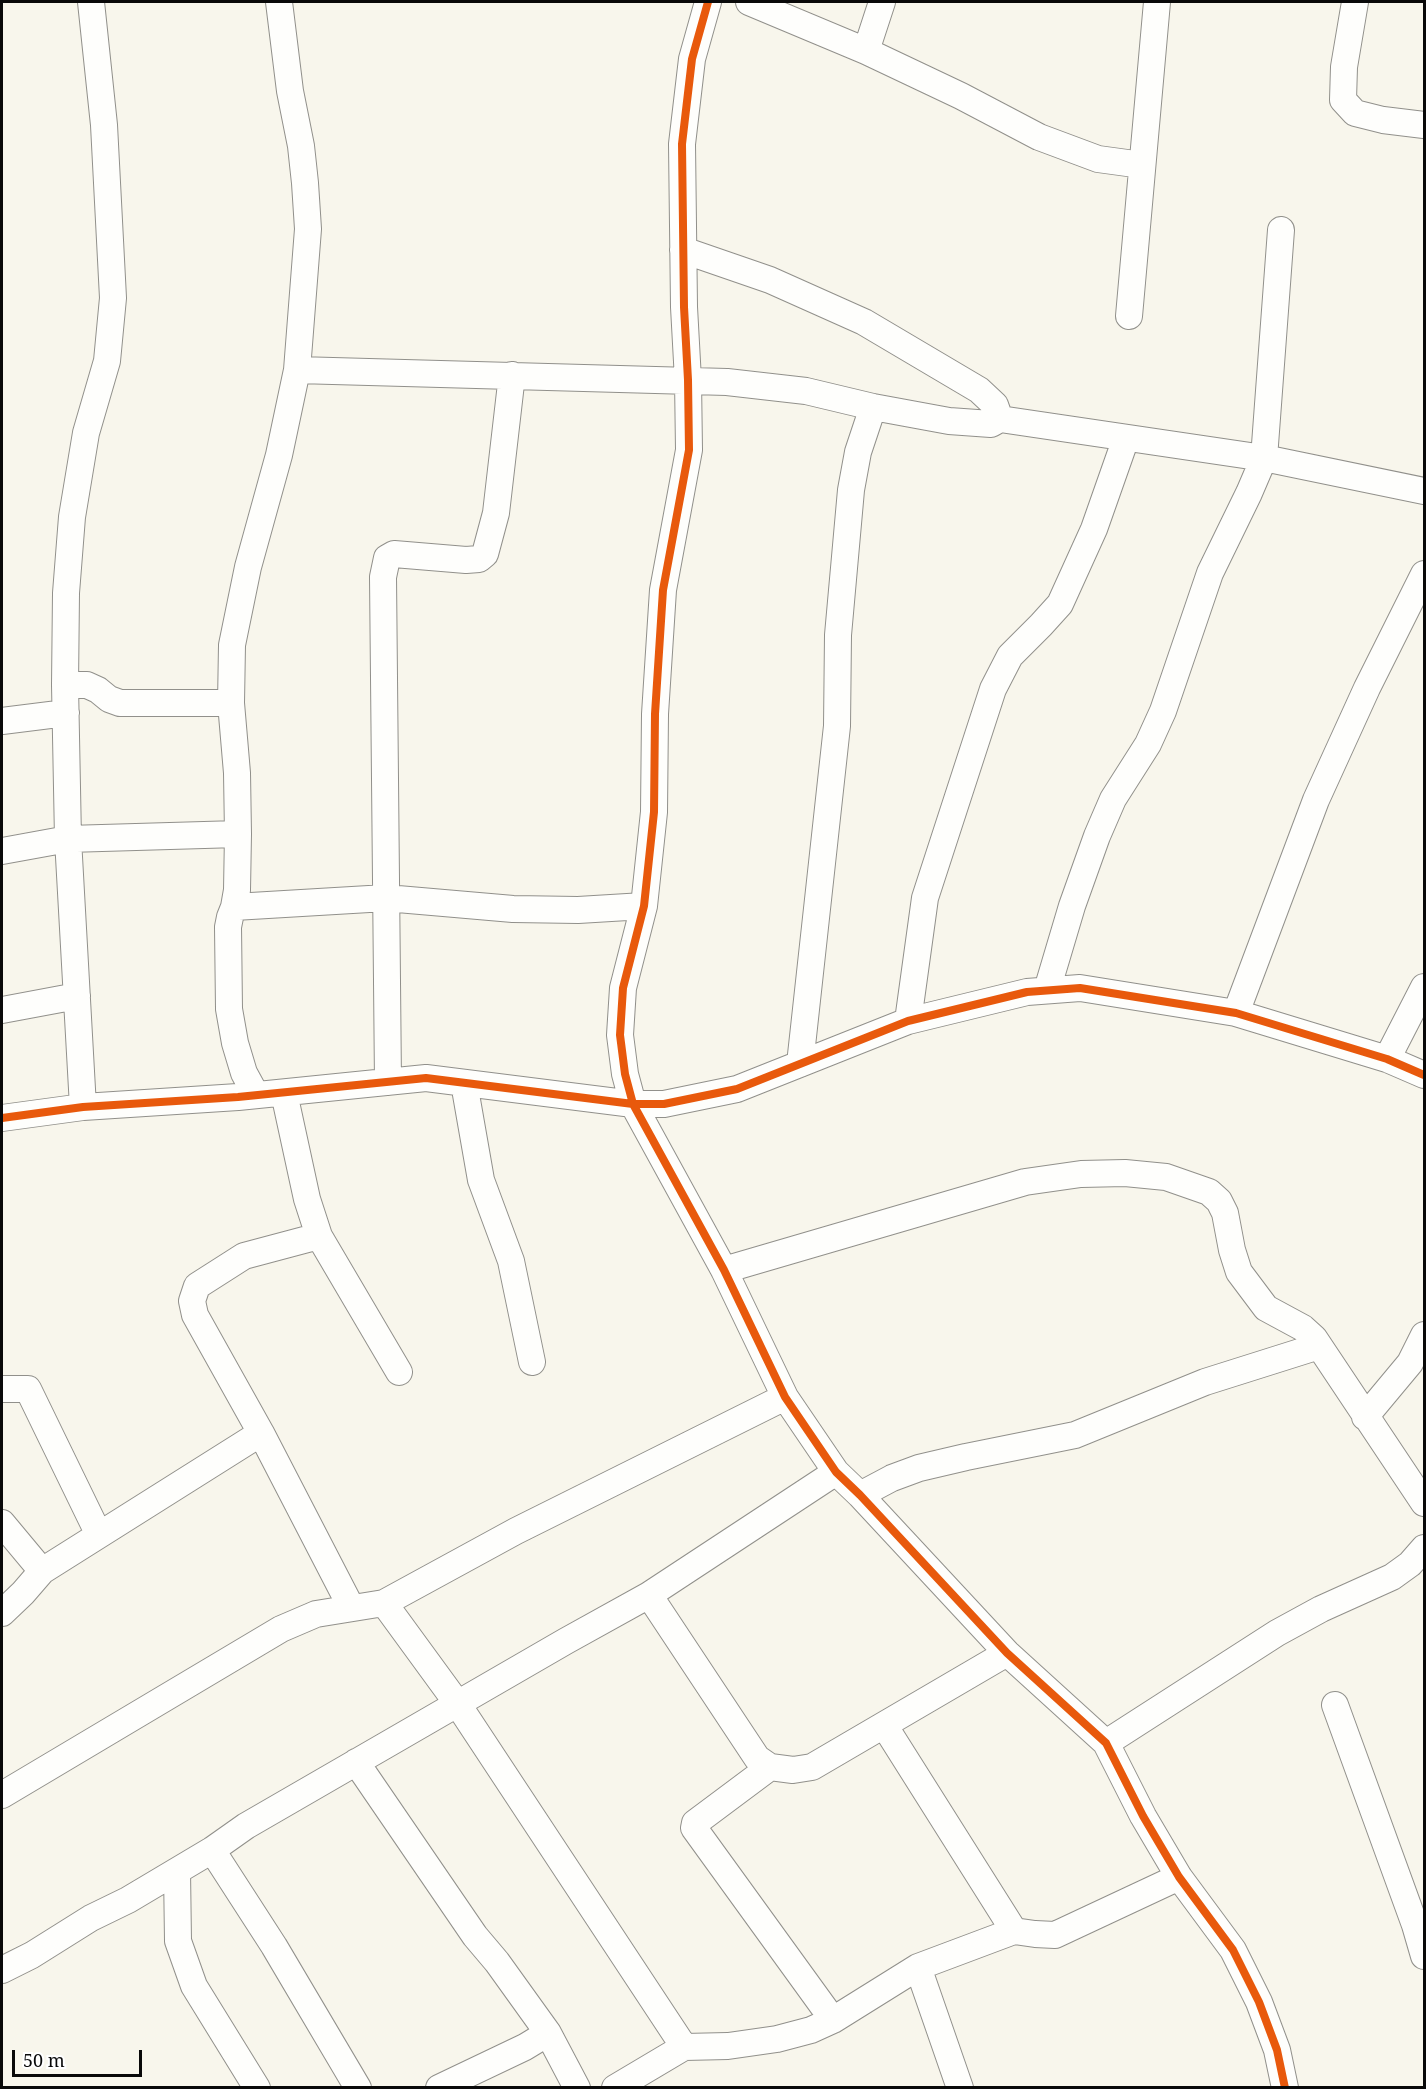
<!DOCTYPE html>
<html>
<head>
<meta charset="utf-8">
<style>
	body { margin:0 }
	#map { position:relative; width:1426px; height:2089px; overflow:hidden; background:#f8f6ec; font-family:"Noto Serif",serif }
	canvas { display:block }
	.frame { position:absolute; inset:0; border:3px solid #090909; pointer-events:none }
	.scale { position:absolute; left:12px; top:2050px; width:130px; height:27px; box-sizing:border-box; border:3px solid #090909; border-top:0; padding-left:8px; font-size:18px; line-height:21px; white-space:nowrap; color:#090909; -webkit-text-stroke:4px #fff; paint-order:stroke }
</style>
</head>
<body>
<div id="map">
<canvas width="1426" height="2089"></canvas>
<div class="frame"></div>
<div class="scale">50 m</div>
</div>
<script>
const ctx = document.querySelector('canvas').getContext('2d');
ctx.lineJoin = 'round';
function poly(rows) {
  const path = new Path2D();
  for (const r of rows) {
    path.moveTo(r[0], r[1]);
    for (let i = 2; i < r.length; i += 2) path.lineTo(r[i], r[i + 1]);
  }
  return path;
}
function strokePath(path, color, width, dash) {
  ctx.strokeStyle = color;
  ctx.lineWidth = width;
  ctx.lineCap = dash ? 'butt' : 'round';
  ctx.setLineDash(dash || []);
  ctx.stroke(path);
}
const minor = poly([
	[708,2,692,59,682,144,684,307,688,380,689,450,663,590,655,714,654,812,644,906,623,988,620,1035,625,1074,633,1104,724,1270,785,1397,836,1472,860,1495,1007,1653,1106,1743,1143,1816,1179,1877,1233,1950,1259,2002,1277,2050,1285,2088],
	[749,2,866,51,961,96,1039,137,1098,159,1142,165],
	[1355,2,1344,67,1343,100,1355,113,1383,120,1424,125],
	[866,51,882,2],
	[683,250,770,280,864,322,979,390,995,405,1000,419],
	[1129,316,1157,2],
	[297,370,727,382,806,391,873,407,949,421,991,424,1000,419,1264,458,1424,491],
	[65,685,87,685,98,690,109,699,120,703,231,703],
	[2,721,66,713],
	[2,851,68,839,238,834],
	[234,907,386,898,513,909,578,910,644,906],
	[1047,990,1072,906,1097,836,1113,799,1148,744,1163,711,1210,573,1249,493,1264,458,1281,230],
	[2,1010,77,996],
	[1236,1013,1316,800,1367,688,1424,574],
	[908,1021,925,898,993,689,1010,656,1041,625,1060,604,1094,529,1126,438],
	[1387,1059,1424,987],
	[800,1064,837,726,838,635,851,490,858,452,873,407],
	[388,1082,383,577,387,558,394,554,466,560,479,559,485,554,496,513,512,375],
	[464,1083,481,1180,511,1261,532,1362],
	[284,1093,307,1199,319,1236,399,1372],
	[256,1095,244,1073,235,1043,229,1009,228,927,230,917,234,907,237,890,238,834,237,773,231,703,232,645,248,567,279,455,297,370,308,229,305,183,301,146,290,91,279,2],
	[83,1107,68,839,65,685,66,593,72,517,86,433,107,361,113,298,104,125,91,2],
	[2,1118,83,1107,238,1097,426,1078,633,1104,664,1104,737,1089,908,1021,1027,992,1080,988,1236,1013,1387,1059,1424,1075],
	[319,1236,244,1256,197,1286,192,1301,195,1315,261,1433,351,1607],
	[724,1270,1025,1182,1081,1174,1125,1173,1166,1177,1209,1192,1219,1201,1225,1213,1232,1250,1239,1272,1266,1308,1303,1328,1314,1338,1424,1503],
	[2,1389,28,1389,99,1535],
	[1365,1417,1410,1363,1424,1335],
	[860,1495,892,1478,919,1468,966,1457,1075,1435,1205,1382,1319,1346],
	[2,1523,42,1571],
	[649,1595,757,1758,770,1767,793,1770,812,1767,1007,1653],
	[384,1603,457,1703,684,2047],
	[2,1613,23,1593,42,1571,261,1433],
	[1335,1705,1415,1925,1424,1956],
	[884,1725,1014,1931],
	[1106,1743,1277,1633,1321,1609,1392,1577,1410,1564,1424,1548],
	[356,1762,475,1936,497,1962,548,2033,577,2088],
	[770,1767,695,1823,694,1828,833,2020],
	[2,1795,281,1629,316,1614,384,1603,516,1531,785,1397],
	[212,1850,274,1946,358,2088],
	[177,1871,178,1941,194,1986,257,2088],
	[918,1967,960,2088],
	[2,1970,32,1955,91,1918,128,1900,212,1850,246,1826,566,1641,649,1595,836,1472],
	[439,2088,525,2047,548,2033],
	[615,2088,684,2047,728,2046,777,2039,811,2030,833,2020,918,1967,1014,1931,1035,1934,1055,1935,1179,1877]
]);
strokePath(minor, '#91908b', 28);
strokePath(minor, '#fefefc', 26);
strokePath(poly([
	[708,2,692,59,682,144,684,307,688,380,689,450,663,590,655,714,654,812,644,906,623,988,620,1035,625,1074,633,1104,724,1270,785,1397,836,1472,860,1495,1007,1653,1106,1743,1143,1816,1179,1877,1233,1950,1259,2002,1277,2050,1285,2088],
	[2,1118,83,1107,238,1097,426,1078,633,1104,664,1104,737,1089,908,1021,1027,992,1080,988,1236,1013,1387,1059,1424,1075]
]), '#e8590c', 8);
</script>
</body>
</html>
